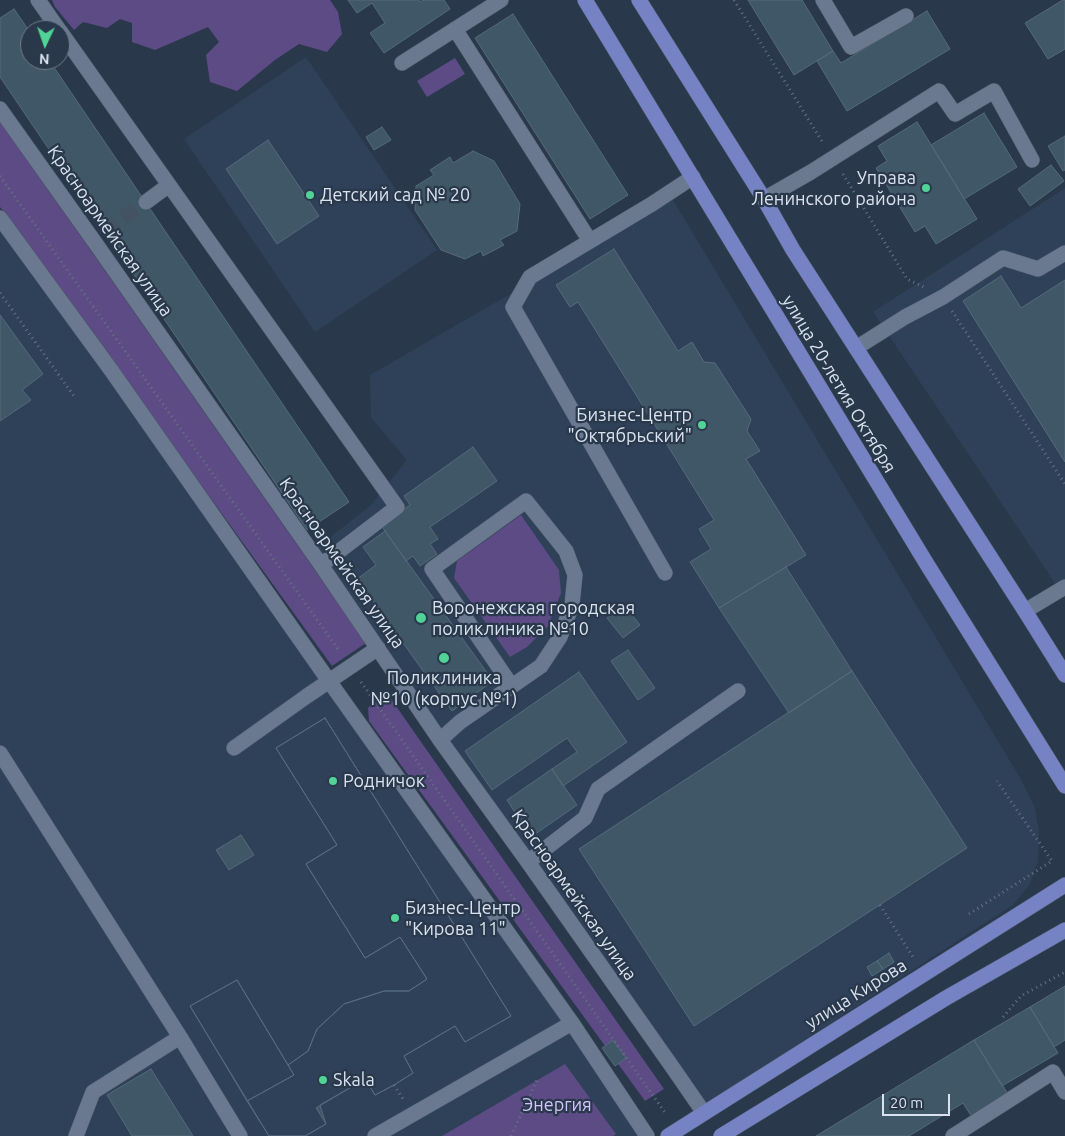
<!DOCTYPE html>
<html>
<head>
<meta charset="utf-8">
<style>
	body { margin:0 }
	#map { position:relative; width:1065px; height:1136px; overflow:hidden; background:#2a384b; font-family:Ubuntu,sans-serif }
	canvas { display:block }
	.north { position:absolute; left:20px; top:20px; width:50px; height:50px; box-sizing:border-box; background:#2a384b; border:1px solid #707c8c; border-radius:50%; rotate:183deg; font-size:14px; font-weight:700; line-height:20px; text-align:center; color:#d9e2ee }
	.north::after { content:''; display:block; margin:auto; width:18px; height:22px; background:#51d398; clip-path:polygon(50% 0,100% 100%,50% 72%,0 100%) }
	.scale { position:absolute; left:882px; top:1094px; width:68px; height:22px; box-sizing:border-box; border:2px solid #d9e2ee; border-top:0; padding-left:6px; font-size:15px; line-height:18px; white-space:nowrap; color:#d9e2ee; -webkit-text-stroke:4px #2a384b; paint-order:stroke }
</style>
</head>
<body>
<div id="map">
<canvas width="1065" height="1136"></canvas>
<div class="north">N</div>
<div class="scale">20 m</div>
</div>
<script>
const ctx = document.querySelector('canvas').getContext('2d');
ctx.lineJoin = 'round';
function paint(path, color) {
  ctx.fillStyle = color;
  ctx.fill(path, 'evenodd');
}
function poly(rows) {
  const path = new Path2D();
  for (const r of rows) {
    path.moveTo(r[0], r[1]);
    for (let i = 2; i < r.length; i += 2) path.lineTo(r[i], r[i + 1]);
  }
  return path;
}
function strokePath(path, color, width, dash) {
  ctx.strokeStyle = color;
  ctx.lineWidth = width;
  ctx.lineCap = dash ? 'butt' : 'round';
  ctx.setLineDash(dash || []);
  ctx.stroke(path);
}
function drawText(font, color, halo, rows, align = 'center') {
  ctx.font = font + ' Ubuntu,sans-serif';
  ctx.lineWidth = 4.5;
  ctx.setLineDash([]);
  ctx.textBaseline = 'middle';
  ctx.strokeStyle = halo;
  ctx.fillStyle = color;
  for (const [text, x, y, turn = 0] of rows) {
    ctx.save();
    ctx.translate(x, y);
    ctx.rotate((+turn || 0) * Math.PI / 180);
    ctx.textAlign = isNaN(turn) ? turn : align;
    if (halo) ctx.strokeText(text, 0, 0);
    ctx.fillText(text, 0, 0);
    ctx.restore();
  }
}
paint(poly([
	[306,57,437,250,315,332,184,139],
	[1065,188,1065,598,873,312],
	[673,200,1019,776,1035,808,1039,831,1038,861,1030,884,1013,905,704,1105,315,549,370,506,407,460,371,418,370,375],
	[0,218,647,1136,0,1136]
]), '#2f4059');
paint(poly([
	[52,0,330,0,338,12,342,34,327,52,299,44,275,60,237,91,210,82,206,55,219,42,208,27,155,50,132,42,132,23,120,19,107,28,83,22,74,30,55,7],
	[455,58,465,74,427,97,417,81],
	[0,121,366,643,332,666,0,207],
	[521,515,559,570,561,593,548,626,527,647,510,657,454,578,457,561],
	[381,698,391,699,664,1089,645,1101,369,721,368,708,374,701],
	[565,1064,616,1134,613,1136,442,1136]
]), '#5c4b85');
const building = poly([
	[348,0,419,0,420,2,423,0,444,0,450,9,384,53,370,33,385,23,372,3,357,13,348,0],
	[748,0,802,0,833,51,794,75,748,0],
	[1063,0,1065,0,1065,49,1048,59,1025,23,1063,0],
	[14,9,30,32,30,60,49,60,349,502,307,530,0,77,0,18,14,9],
	[927,11,950,49,847,111,817,61,833,51,841,63,927,11],
	[513,14,628,195,590,219,475,38,513,14],
	[984,113,1017,167,964,199,931,145,984,113],
	[917,122,977,219,936,244,925,226,915,232,876,168,887,161,878,146,917,122],
	[382,127,391,140,374,150,366,137,382,127],
	[1065,136,1065,170,1063,171,1048,146,1065,136],
	[268,140,319,216,277,244,226,169,268,140],
	[473,151,494,161,520,204,517,231,500,240,504,245,483,256,481,251,465,259,441,250,415,210,416,186,434,175,430,170,450,157,453,163,473,151],
	[1051,165,1064,181,1030,206,1018,189,1051,165],
	[614,249,678,351,692,342,704,362,715,363,751,419,747,431,760,451,746,459,806,555,719,608,690,562,711,549,699,529,714,520,578,302,570,307,556,285,614,249],
	[1001,276,1021,308,1065,280,1065,462,963,301,1001,276],
	[0,315,43,374,22,390,31,400,0,421,0,315],
	[473,447,497,481,430,527,438,539,430,544,437,554,420,566,413,556,406,561,381,525,410,505,404,496,473,447],
	[385,531,493,681,452,711,357,579,376,565,363,547,385,531],
	[786,567,852,671,789,713,719,608,786,567],
	[624,605,640,625,623,638,607,618,624,605],
	[628,650,655,688,638,700,611,661,628,650],
	[852,671,967,848,694,1026,579,849,852,671],
	[579,672,627,742,563,786,552,769,577,752,567,738,492,790,465,751,579,672],
	[325,718,511,1016,465,1042,455,1026,404,1056,413,1073,394,1085,375,1095,365,1079,316,1108,326,1124,305,1136,269,1136,190,1006,237,980,288,1065,308,1051,317,1029,344,1004,384,991,409,991,427,979,400,937,365,958,306,864,337,845,276,748,325,718],
	[325,718,511,1016,465,1042,455,1026,404,1056,413,1073,394,1085,375,1095,365,1079,320,1105,326,1124,305,1136,269,1136,247,1101,294,1075,288,1065,308,1051,317,1029,344,1004,384,991,409,991,427,979,400,937,365,958,306,864,337,845,276,748,325,718],
	[552,769,577,805,531,837,507,800,552,769],
	[241,835,254,855,229,870,216,850,241,835],
	[889,953,894,962,883,969,877,961,889,953],
	[877,961,883,969,872,976,867,967,877,961],
	[237,980,294,1075,247,1101,190,1006,237,980],
	[1065,986,1065,1040,1054,1047,1030,1007,1065,986],
	[1030,1007,1058,1053,1002,1086,974,1040,1030,1007],
	[613,1040,626,1058,615,1066,602,1048,613,1040],
	[974,1040,1008,1094,972,1117,963,1103,909,1136,816,1136,974,1040],
	[151,1069,193,1136,132,1136,107,1095,151,1069]
]);
paint(building, '#3f5767');
strokePath(building, '#536b7c', 1);
strokePath(poly([
	[104,231,146,202]
]), '#445263', 15, [15, 8]);
const minor = poly([
	[38,0,59,30],
	[823,0,851,47,906,16],
	[455,29,590,241],
	[60,31,397,507,321,565],
	[402,63,501,0],
	[0,109,96,244,321,565,440,740,528,862,673,1068,704,1113],
	[764,199,811,172,939,91,955,114,994,91,1032,160],
	[146,202,169,185],
	[0,218,111,370,329,681,572,1023,647,1136],
	[856,348,905,317,943,297,1003,258,1038,269,1065,253],
	[665,573,513,307,530,277,652,204,693,177],
	[1025,611,1065,587],
	[440,740,460,722,541,666,560,637,572,605,575,575,566,551,526,501,432,569,511,685],
	[234,748,307,696,378,648],
	[0,753,180,1037],
	[528,862,585,818,598,789,738,691],
	[76,1136,93,1092,180,1037,240,1136],
	[375,1136,572,1023],
	[953,1136,1053,1072,1065,1092]
]);
const major = poly([
	[585,0,925,561,1065,786],
	[639,0,764,199,793,250,1025,611,1065,675],
	[668,1136,1065,885],
	[721,1136,946,998,1065,930]
]);
strokePath(minor, '#4a5666', 16);
strokePath(major, '#4a5666', 16);
strokePath(poly([
	[734,0,823,143],
	[843,174,907,279,924,287],
	[0,176,340,652],
	[0,293,74,396],
	[952,311,1065,484],
	[361,682,666,1114],
	[880,905,913,957],
	[969,914,1052,861,997,781],
	[1003,1017,1021,996,1065,972],
	[394,1085,403,1099],
	[511,1136,537,1080]
]), '#677384', 3, [1, 4]);
strokePath(minor, '#6a7990', 15);
strokePath(major, '#7583c5', 15);
for (const [x, y, r, color] of [
	[926,188,5,"#51d398"],
	[310,195,5,"#51d398"],
	[702,425,5,"#51d398"],
	[421,618,6,"#51d398"],
	[444,658,6,"#51d398"],
	[333,781,5,"#51d398"],
	[395,918,5,"#51d398"],
	[323,1080,5,"#51d398"]
]) {
  const dot = new Path2D();
  dot.arc(x, y, r, 0, 2 * Math.PI);
  ctx.fillStyle = color;
  ctx.fill(dot);
  strokePath(dot, '#2a384b', 2);
}
drawText('18px', '#d9e2ee', '#2a384b', [
	["Управа",916,178,"right"],
	["Ленинского района",916,199,"right"],
	["Детский сад № 20",320,195],
	["Бизнес-Центр",692,415,"right"],
	["\"Октябрьский\"",692,436,"right"],
	["Воронежская городская",432,608],
	["поликлиника №10",432,629],
	["Поликлиника",444,678,"center"],
	["№10 (корпус №1)",444,699,"center"],
	["Родничок",343,781],
	["Бизнес-Центр",405,908],
	["\"Кирова 11\"",405,929],
	["Skala",333,1080]
], 'left');
drawText('18px', '#d9e2ee', '#2a384b', [
	["Красноармейская улица",110,231,55],
	["улица 20-летия Октября",839,384,59],
	["Красноармейская улица",342,563,55],
	["Красноармейская улица",574,895,55],
	["улица Кирова",856,994,-32]
]);
drawText('18px', '#d1c4fb', '#2a384b', [
	["Энергия",557,1105]
]);
</script>
</body>
</html>
